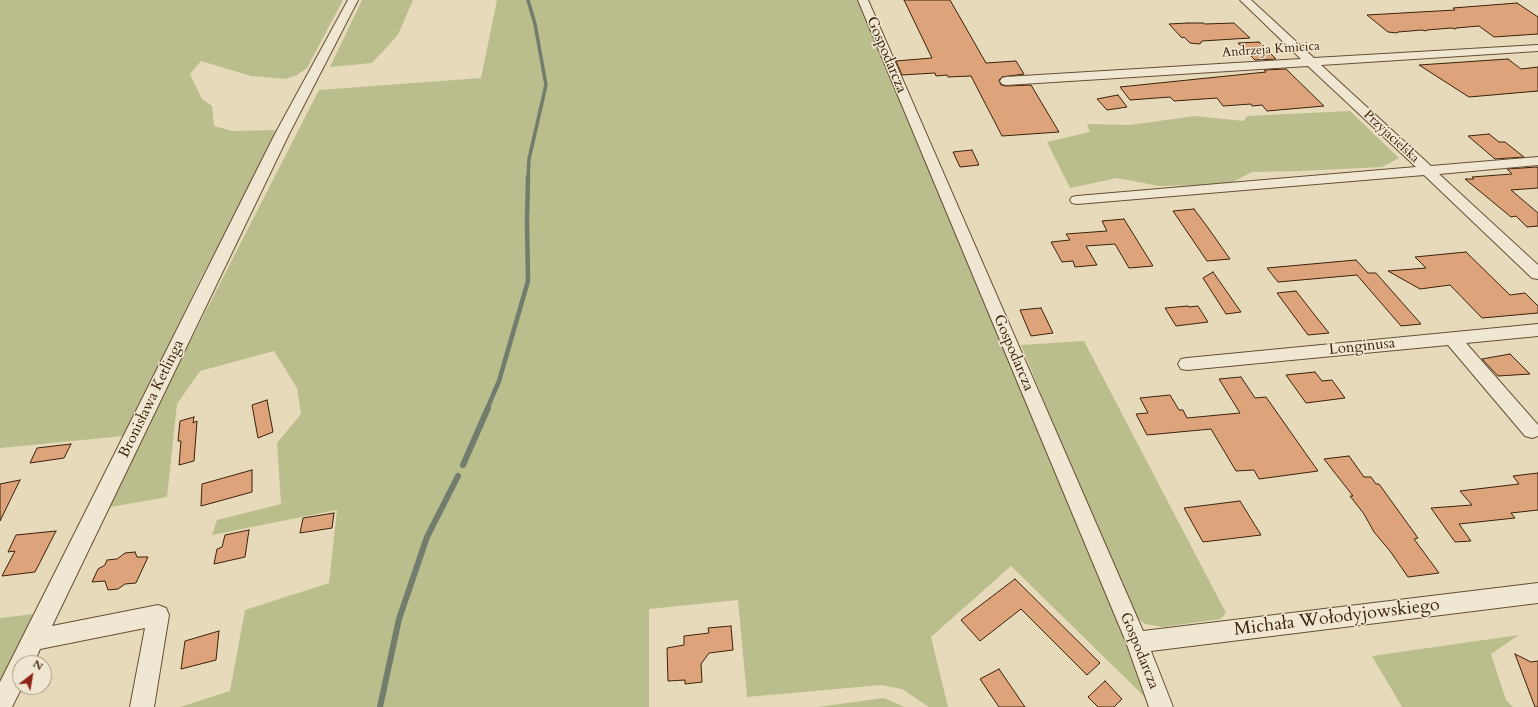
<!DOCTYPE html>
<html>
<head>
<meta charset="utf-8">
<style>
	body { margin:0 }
	#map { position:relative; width:1538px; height:707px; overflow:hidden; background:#e7daba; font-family:Cardo,serif }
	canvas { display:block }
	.north { position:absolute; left:12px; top:655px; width:40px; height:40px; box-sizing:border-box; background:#efe7d2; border:1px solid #a79882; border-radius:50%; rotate:31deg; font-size:11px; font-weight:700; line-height:16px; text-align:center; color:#3b2109 }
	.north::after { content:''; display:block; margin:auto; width:14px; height:18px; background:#8f2418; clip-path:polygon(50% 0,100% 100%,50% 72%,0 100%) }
</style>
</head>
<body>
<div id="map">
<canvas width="1538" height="707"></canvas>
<div class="north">N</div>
</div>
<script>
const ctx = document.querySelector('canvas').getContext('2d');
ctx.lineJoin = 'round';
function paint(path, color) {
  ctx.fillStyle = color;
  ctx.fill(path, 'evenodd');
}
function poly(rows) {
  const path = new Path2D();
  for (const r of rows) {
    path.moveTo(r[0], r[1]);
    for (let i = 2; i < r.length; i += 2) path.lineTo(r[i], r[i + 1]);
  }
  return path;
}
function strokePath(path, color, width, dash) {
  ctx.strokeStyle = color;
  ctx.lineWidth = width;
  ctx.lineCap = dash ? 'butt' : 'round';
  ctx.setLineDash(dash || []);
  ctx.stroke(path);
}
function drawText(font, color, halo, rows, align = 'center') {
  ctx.font = font + ' Cardo,serif';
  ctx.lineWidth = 3;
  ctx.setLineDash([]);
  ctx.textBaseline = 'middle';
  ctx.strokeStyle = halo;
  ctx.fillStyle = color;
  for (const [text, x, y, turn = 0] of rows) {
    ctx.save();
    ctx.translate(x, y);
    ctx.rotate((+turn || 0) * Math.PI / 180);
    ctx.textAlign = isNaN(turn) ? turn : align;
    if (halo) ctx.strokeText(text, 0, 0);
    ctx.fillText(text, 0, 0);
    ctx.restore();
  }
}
paint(poly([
	[0,0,343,0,307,68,297,75,285,79,251,76,201,61,190,74,202,99,212,106,214,126,232,131,280,130,200,280,124,436,0,448],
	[362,0,413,0,398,35,372,63,330,67],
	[497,0,860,0,1155,707,1011,566,931,637,948,707,929,707,902,689,881,685,747,697,738,600,649,609,649,707,180,707,230,691,245,610,329,583,337,510,212,535,217,520,281,504,277,443,301,414,297,388,274,351,200,371,177,404,167,497,105,508,319,90,481,78],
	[1350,111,1399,158,1382,167,1301,171,1252,172,1229,184,1159,186,1117,178,1070,188,1047,142,1090,132,1087,124,1130,125,1195,116,1244,121,1247,116],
	[1084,341,1226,613,1220,619,1163,627,1145,624,1134,615,1125,600,1021,345],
	[34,614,0,681,0,618],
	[1519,635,1491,654,1506,700,1513,707,1402,707,1372,656],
	[884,698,905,707,818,707]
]), '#babe8c');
strokePath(poly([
	[528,0,535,24,546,85,529,159,528,178]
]), '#727d6d', 3.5);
strokePath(poly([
	[487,409,499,381,528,281,527,221,528,177]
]), '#727d6d', 4.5);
strokePath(poly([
	[463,465,488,408],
	[380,707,399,619,427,537,458,476]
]), '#727d6d', 6);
const building = poly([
	[904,0,950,0,986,63,1016,61,1024,74,1002,77,999,80,1001,85,1006,86,1031,85,1059,132,1002,136,971,76,948,77,947,75,936,76,935,73,902,75,896,61,932,58,904,0],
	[1517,3,1538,17,1538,34,1494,37,1479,26,1456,28,1456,29,1451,28,1427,30,1426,31,1422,30,1398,32,1397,33,1388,32,1367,15,1455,10,1453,8,1517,3],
	[1188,23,1203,23,1205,24,1234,23,1250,38,1202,41,1200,44,1190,43,1184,37,1182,38,1169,24,1188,23],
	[1259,42,1276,59,1255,60,1238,43,1259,42],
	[1508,59,1521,69,1538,67,1538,91,1469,97,1419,65,1508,59],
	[1286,69,1324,106,1267,111,1262,105,1252,106,1251,104,1223,106,1217,98,1174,101,1170,97,1130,100,1120,87,1266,72,1264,70,1286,69],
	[1118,95,1127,107,1107,110,1097,99,1118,95],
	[1489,134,1499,142,1505,142,1524,157,1495,159,1468,136,1489,134],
	[972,150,979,165,960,167,953,152,972,150],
	[1537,167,1538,168,1538,188,1511,190,1538,213,1538,226,1527,227,1516,216,1511,217,1465,179,1474,179,1472,177,1512,174,1507,169,1537,167],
	[1194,209,1206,225,1230,259,1207,261,1173,211,1194,209],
	[1124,219,1153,266,1129,268,1115,244,1086,246,1097,265,1075,267,1073,261,1062,262,1051,242,1070,240,1066,234,1107,231,1102,221,1124,219],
	[1466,252,1510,295,1525,293,1538,306,1538,313,1482,318,1450,285,1420,289,1388,271,1426,268,1415,257,1466,252],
	[1356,260,1368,273,1376,273,1421,324,1401,326,1357,275,1278,282,1267,268,1356,260],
	[1213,272,1241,312,1226,314,1203,278,1213,272],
	[1296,291,1317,318,1329,333,1308,335,1277,293,1296,291],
	[1188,306,1189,307,1198,306,1208,322,1176,326,1165,308,1188,306],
	[1041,308,1053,333,1031,336,1020,310,1041,308],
	[1510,354,1530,374,1498,376,1482,359,1510,354],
	[1315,372,1322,381,1332,380,1345,398,1306,403,1286,375,1315,372],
	[1241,377,1255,398,1266,397,1318,471,1259,479,1254,470,1236,471,1211,429,1147,435,1136,414,1148,413,1140,398,1170,395,1179,410,1183,410,1187,418,1240,413,1219,379,1241,377],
	[267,400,273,432,258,438,252,405,267,400],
	[194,417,193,423,197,421,194,461,179,465,181,441,178,441,180,421,194,417],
	[71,444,64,458,30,463,37,448,71,444],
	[1349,456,1364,477,1371,477,1376,484,1379,484,1418,538,1414,539,1439,573,1408,577,1390,551,1374,532,1364,514,1350,496,1353,496,1324,459,1349,456],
	[252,470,252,492,201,506,202,484,252,470],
	[1538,473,1538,510,1511,513,1515,518,1459,524,1471,541,1455,542,1431,508,1472,505,1460,491,1519,484,1513,476,1538,473],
	[20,480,0,521,0,484,20,480],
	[1240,501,1261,535,1203,542,1184,508,1240,501],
	[334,513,332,528,300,533,303,518,334,513],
	[249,530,245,557,214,564,217,549,222,547,225,535,249,530],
	[56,531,35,572,2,576,15,551,8,552,16,535,56,531],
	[135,552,137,557,148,557,136,583,125,584,118,589,108,590,105,581,92,582,98,569,105,565,107,560,117,559,125,553,135,552],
	[1015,579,1100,663,1087,675,1021,609,980,641,961,620,1015,579],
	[731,626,733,650,709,653,701,664,702,682,685,684,685,680,668,681,667,648,684,645,684,636,709,633,708,628,731,626],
	[219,631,216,660,181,669,185,641,219,631],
	[1515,654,1531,662,1538,661,1538,707,1535,707,1515,654],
	[999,669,1025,707,999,707,980,679,999,669],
	[1105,681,1122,699,1114,707,1098,707,1088,697,1105,681]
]);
paint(building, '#dda47c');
strokePath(building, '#3b2109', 1);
const minor = poly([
	[348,0,358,0,289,134,52,626,158,605,166,608,169,615,154,707,130,707,145,628,40,649,34,663,20,663,20,687,22,687,12,707,0,707,0,682,275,134,348,0],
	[858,0,868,0,1143,631,1538,583,1538,603,1151,651,1173,707,1149,707,1126,642,858,0],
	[1240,0,1251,0,1314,58,1538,45,1538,51,1321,65,1431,166,1538,157,1538,165,1439,174,1538,265,1538,279,1532,278,1424,175,1077,204,1072,203,1070,200,1072,197,1077,196,1416,167,1308,66,1006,85,1002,84,1000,81,1002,78,1006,77,1301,59,1240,0],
	[1538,324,1538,336,1466,343,1538,425,1538,436,1532,438,1525,436,1448,345,1187,370,1181,369,1178,364,1181,359,1187,358,1538,324]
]);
strokePath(minor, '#664f35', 2);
paint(minor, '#efe7d2');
drawText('13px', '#3b2109', '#efe7d2', [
	["Andrzeja Kmicica",1271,50,-4],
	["Przyjacielska",1391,137,43]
]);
drawText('15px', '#3b2109', '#efe7d2', [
	["Gospodarcza",886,55,67],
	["Longinusa",1362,347,-6],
	["Gospodarcza",1013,353,67],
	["Bronisława Ketlinga",152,399,-64],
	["Gospodarcza",1139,651,68]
]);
drawText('18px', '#3b2109', '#efe7d2', [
	["Michała Wołodyjowskiego",1337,618,-7]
]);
</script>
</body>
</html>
